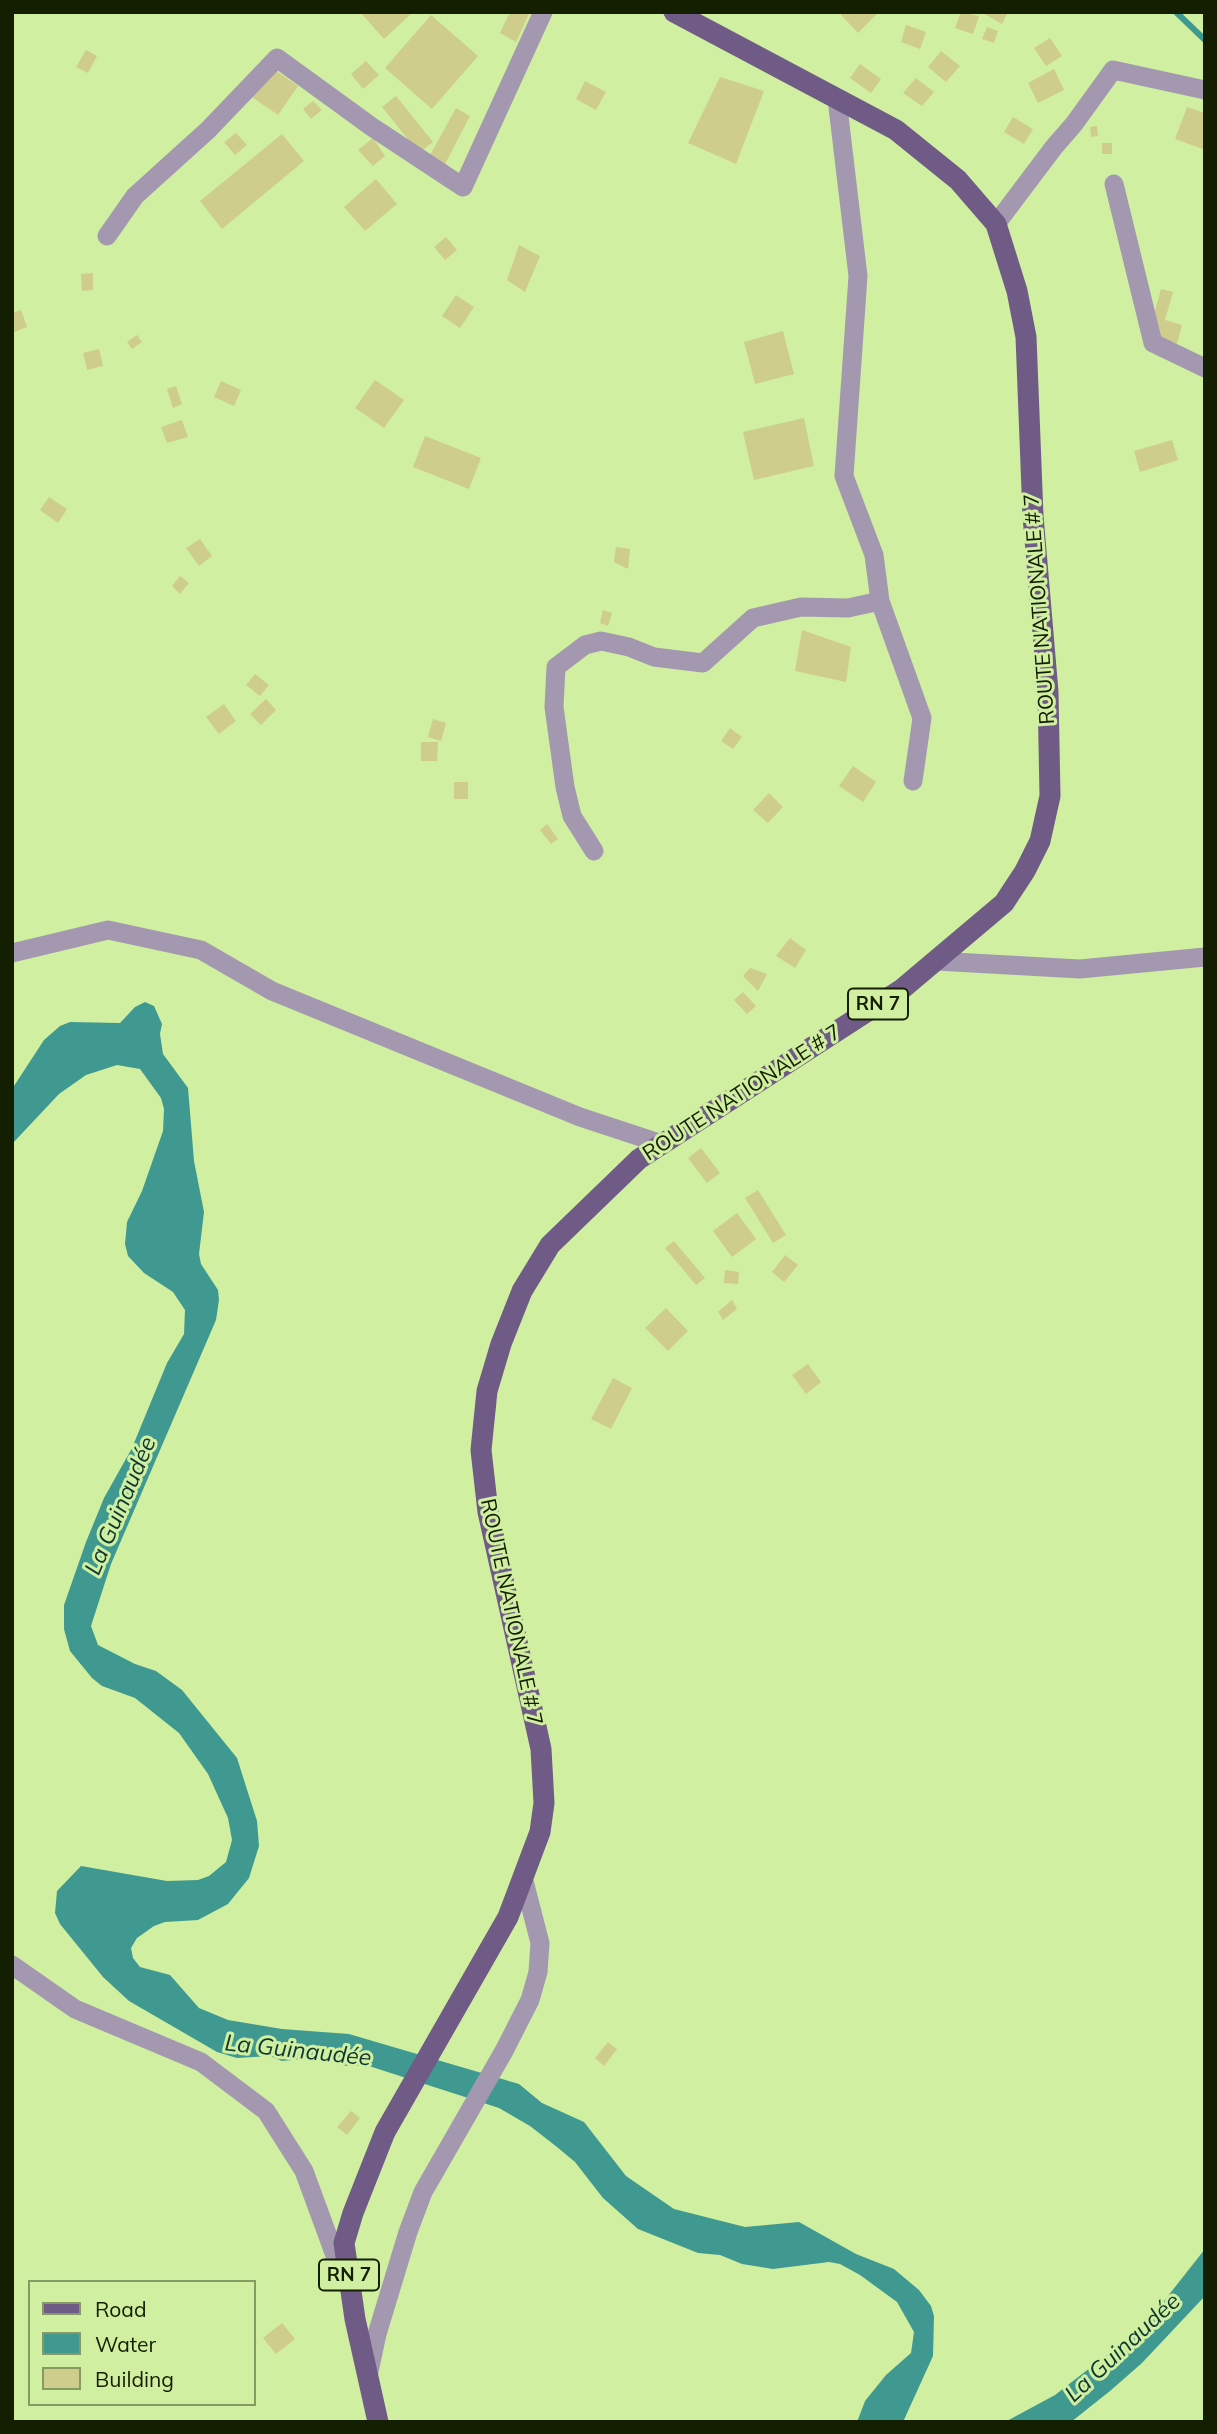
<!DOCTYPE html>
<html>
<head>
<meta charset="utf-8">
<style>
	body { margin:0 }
	#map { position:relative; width:1217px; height:2434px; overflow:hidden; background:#d0efa1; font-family:Mulish,sans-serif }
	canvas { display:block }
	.frame { position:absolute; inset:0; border:14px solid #141e01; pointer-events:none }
	.legend { position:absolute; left:28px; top:2280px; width:228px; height:126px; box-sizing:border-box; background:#d0efa1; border:2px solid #859b61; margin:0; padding:9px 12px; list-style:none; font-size:21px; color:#141e01 }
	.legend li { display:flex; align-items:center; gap:14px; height:35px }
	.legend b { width:35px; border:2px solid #859b61 }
</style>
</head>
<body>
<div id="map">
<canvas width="1217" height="2434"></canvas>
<div class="frame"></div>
<ul class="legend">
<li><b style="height:9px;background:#705b87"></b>Road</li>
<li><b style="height:19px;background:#409990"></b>Water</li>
<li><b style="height:19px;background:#cfcd8b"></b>Building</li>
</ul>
</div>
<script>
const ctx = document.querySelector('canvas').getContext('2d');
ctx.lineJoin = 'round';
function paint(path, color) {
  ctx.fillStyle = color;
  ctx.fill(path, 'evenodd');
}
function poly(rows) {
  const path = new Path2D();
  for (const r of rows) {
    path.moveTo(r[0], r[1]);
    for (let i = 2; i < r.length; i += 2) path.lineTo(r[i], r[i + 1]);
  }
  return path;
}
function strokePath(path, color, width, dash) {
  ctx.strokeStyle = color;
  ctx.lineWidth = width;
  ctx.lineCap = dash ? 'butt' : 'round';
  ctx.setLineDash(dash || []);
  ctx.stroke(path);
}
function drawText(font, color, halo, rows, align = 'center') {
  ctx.font = font + ' Mulish,sans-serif';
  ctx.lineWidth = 6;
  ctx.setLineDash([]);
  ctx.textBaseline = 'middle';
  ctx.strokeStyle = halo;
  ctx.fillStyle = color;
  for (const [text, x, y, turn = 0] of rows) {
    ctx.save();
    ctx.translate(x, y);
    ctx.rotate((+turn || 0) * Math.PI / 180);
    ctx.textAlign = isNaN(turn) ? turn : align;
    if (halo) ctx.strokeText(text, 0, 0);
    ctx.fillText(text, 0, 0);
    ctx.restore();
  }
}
paint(poly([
	[145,1002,154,1006,162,1024,160,1034,163,1054,188,1088,194,1161,204,1212,199,1254,201,1264,218,1290,219,1300,216,1320,111,1564,91,1626,98,1645,135,1664,156,1671,182,1690,237,1758,257,1821,259,1846,249,1878,228,1904,198,1920,165,1922,154,1926,137,1938,131,1948,133,1958,140,1967,170,1975,199,2008,228,2020,282,2029,349,2034,519,2084,542,2103,584,2122,626,2176,674,2209,745,2227,799,2222,856,2254,894,2269,919,2290,931,2306,934,2316,933,2356,903,2422,857,2422,865,2401,886,2375,911,2353,914,2332,897,2302,860,2275,840,2264,829,2262,773,2269,742,2264,720,2255,698,2253,638,2229,603,2198,575,2162,557,2147,530,2126,499,2108,369,2066,347,2066,314,2058,282,2061,270,2056,237,2058,217,2052,129,2001,103,1977,60,1924,55,1913,57,1891,81,1866,167,1881,198,1880,209,1876,226,1862,232,1840,228,1818,208,1774,179,1733,135,1698,102,1686,92,1678,70,1651,64,1629,64,1605,86,1542,104,1498,132,1448,167,1363,184,1334,185,1310,173,1292,144,1273,128,1256,125,1244,127,1222,142,1191,163,1131,164,1109,161,1098,140,1069,117,1065,86,1075,59,1094,12,1144,12,1089,44,1040,60,1026,70,1022,120,1023,135,1007],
	[1205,2249,1205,2296,1142,2363,1110,2391,1071,2422,1005,2422,1055,2395,1126,2340,1164,2301]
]), '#409990');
strokePath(poly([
	[1176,12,1205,40]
]), '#409990', 6);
paint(poly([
	[360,12,413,12,384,39],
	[510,12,530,12,516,42,500,33],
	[844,12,879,12,858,33,841,15],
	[961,12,979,16,973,34,955,28],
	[981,12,1008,12,1002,24],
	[431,15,478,56,432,109,385,68],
	[906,25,926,32,920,49,901,42],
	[987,27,998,31,994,43,982,39],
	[1050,38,1062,56,1046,66,1034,48],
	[86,50,97,56,88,73,76,67],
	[941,51,960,66,946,82,928,67],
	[366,61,379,75,363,89,351,74],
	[860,64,881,79,871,93,850,78],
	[269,66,298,86,278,115,249,95],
	[1054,69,1064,90,1038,103,1028,83],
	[720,77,764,91,736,164,688,143],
	[916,78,934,92,922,106,903,93],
	[585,81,606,92,596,110,576,99],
	[396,96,433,142,419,153,382,107],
	[313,101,322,110,311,119,303,109],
	[1187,107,1205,113,1205,150,1175,139],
	[456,108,470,116,443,168,428,159],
	[1013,117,1033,129,1024,144,1004,132],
	[1097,126,1098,136,1091,137,1090,127],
	[236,133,247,145,235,155,224,142],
	[282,134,304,161,222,229,200,201],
	[373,138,385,156,373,166,358,150],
	[1102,143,1112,143,1112,154,1102,154],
	[376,179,397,204,365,231,344,207],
	[446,237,457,250,445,260,434,247],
	[519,245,540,256,525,292,507,280],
	[93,273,93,290,82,291,81,274],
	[1161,289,1173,292,1165,320,1182,325,1177,344,1148,336],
	[456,295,474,307,460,328,442,316],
	[21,310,27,327,14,332,12,313],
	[783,331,794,374,755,384,744,342],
	[137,335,142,342,132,349,127,342],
	[99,349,103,366,87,370,83,353],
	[375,380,404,400,384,428,355,408],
	[221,381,241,390,234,406,214,397],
	[176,386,182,404,173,408,167,389],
	[804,418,814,466,754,480,743,432],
	[182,420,188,437,167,443,161,427],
	[425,436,481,458,469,489,413,467],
	[1172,440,1178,460,1140,472,1134,451],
	[49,497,67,509,58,523,40,510],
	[200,539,212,556,199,566,186,548],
	[616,547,630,549,628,569,614,562],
	[180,576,189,583,180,594,172,586],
	[603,610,612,613,608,626,600,623],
	[802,630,851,647,846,682,795,671],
	[255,674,269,685,260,696,246,685],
	[266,699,276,710,261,725,250,714],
	[224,704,236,721,219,734,206,717],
	[433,719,446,723,441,741,428,737],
	[730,728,742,737,733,749,721,741],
	[421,742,438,742,437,761,421,761],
	[853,766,876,782,863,802,839,786],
	[454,782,468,782,468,799,454,799],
	[769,793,783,807,768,823,753,810],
	[547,824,558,839,551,844,540,830],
	[790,938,806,950,795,968,776,956],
	[750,968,767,974,758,991,743,976],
	[743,992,756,1006,747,1014,734,1000],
	[701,1148,720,1173,707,1183,688,1158],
	[758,1190,786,1235,773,1243,745,1198],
	[737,1213,756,1239,732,1257,713,1231],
	[674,1241,705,1278,696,1285,665,1248],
	[785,1255,798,1265,784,1282,772,1272],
	[725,1270,739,1272,738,1284,724,1283],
	[732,1300,737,1309,723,1320,718,1312],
	[666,1308,688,1331,668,1351,645,1328],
	[808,1364,821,1382,806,1394,792,1375],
	[613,1378,632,1388,611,1429,591,1419],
	[608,2042,617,2049,604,2066,595,2058],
	[351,2111,360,2118,347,2135,337,2127],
	[282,2323,295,2339,276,2354,263,2338]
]), '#cfcd8b');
strokePath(poly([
	[837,99,858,276,844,476,874,555,880,601,922,718,913,781],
	[1114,184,1153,343,1205,368],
	[996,224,1054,147,1074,124,1113,70,1205,90],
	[107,236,135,196,208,130,277,58,372,127,463,187,543,12],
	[594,851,572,816,565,787,554,707,556,667,585,645,601,641,629,647,654,657,703,663,753,618,801,607,848,608,880,601],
	[12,953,108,930,201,950,272,991,580,1117,662,1144],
	[936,961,1080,969,1205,957],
	[12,1965,75,2009,201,2062,266,2111,304,2171,344,2280],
	[368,2376,377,2334,408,2232,423,2192,504,2051,530,2000,538,1972,540,1943,523,1877]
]), '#a498b1', 19);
strokePath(poly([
	[378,2422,355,2319,344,2243,353,2213,385,2132,508,1917,540,1832,544,1803,541,1749,488,1512,481,1450,487,1391,501,1344,522,1291,550,1245,639,1159,902,989,1004,903,1025,871,1040,841,1050,796,1048,692,1033,516,1026,337,1017,291,996,224,958,180,896,130,674,12]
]), '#705b87', 21);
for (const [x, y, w] of [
	[878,1004,60],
	[349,2275,60]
]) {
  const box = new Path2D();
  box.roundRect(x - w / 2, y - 15.5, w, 31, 5);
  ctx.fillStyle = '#d0efa1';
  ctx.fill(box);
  strokePath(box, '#141e01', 2);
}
drawText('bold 19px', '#141e01', null, [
	["RN 7",878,1004],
	["RN 7",349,2275]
]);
drawText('21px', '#141e01', '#d0efa1', [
	["ROUTE NATIONALE # 7",1040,609,-94],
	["ROUTE NATIONALE # 7",742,1093,-33],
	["ROUTE NATIONALE # 7",511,1612,78]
]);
drawText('italic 23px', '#0d3733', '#d0efa1', [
	["La Guinaudée",121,1506,-67],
	["La Guinaudée",298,2051,6],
	["La Guinaudée",1123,2348,-43]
]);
</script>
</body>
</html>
